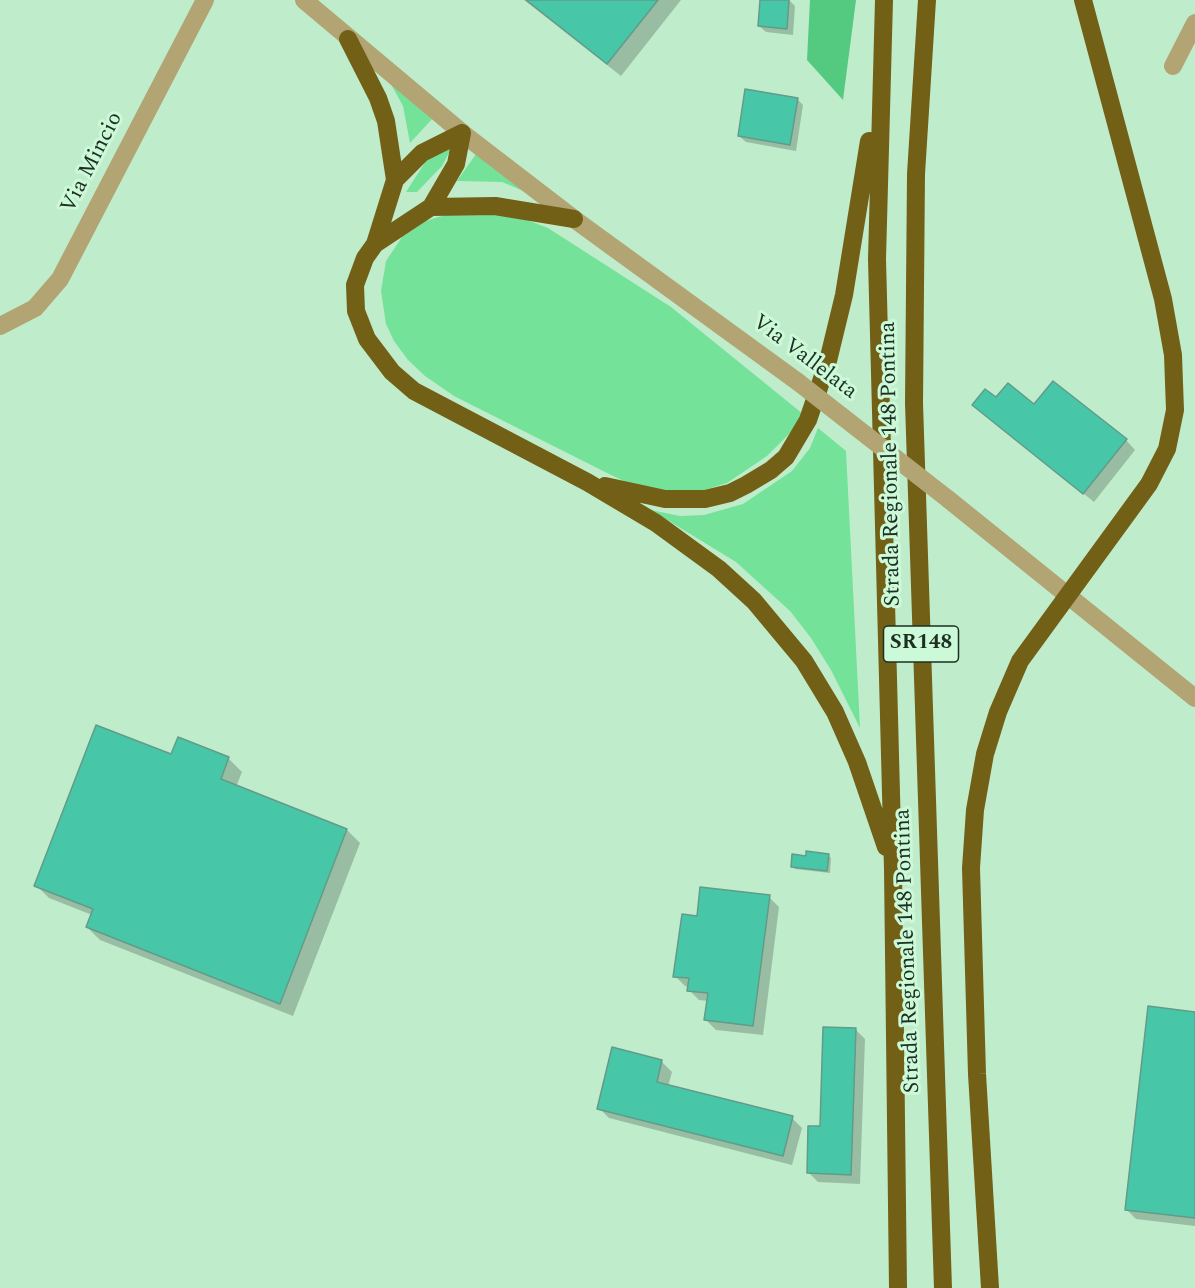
<!DOCTYPE html>
<html>
<head>
<meta charset="utf-8">
<style>
	body { margin:0 }
	canvas { display:block; background:#bfeccb }
</style>
</head>
<body>
<canvas width="1195" height="1288"></canvas>
<script>
const ctx = document.querySelector('canvas').getContext('2d');
ctx.lineJoin = 'round';
function paint(path, color) {
  ctx.fillStyle = color;
  ctx.fill(path, 'evenodd');
}
function poly(rows) {
  const path = new Path2D();
  for (const r of rows) {
    path.moveTo(r[0], r[1]);
    for (let i = 2; i < r.length; i += 2) path.lineTo(r[i], r[i + 1]);
  }
  return path;
}
function strokePath(path, color, width, dash) {
  ctx.strokeStyle = color;
  ctx.lineWidth = width;
  ctx.lineCap = dash ? 'butt' : 'round';
  ctx.setLineDash(dash || []);
  ctx.stroke(path);
}
function drawText(font, color, halo, rows, align = 'center') {
  ctx.font = font + ' Spectral,serif';
  ctx.lineWidth = 6;
  ctx.setLineDash([]);
  ctx.textBaseline = 'middle';
  ctx.strokeStyle = halo;
  ctx.fillStyle = color;
  for (const [text, x, y, turn = 0] of rows) {
    ctx.save();
    ctx.translate(x, y);
    ctx.rotate((+turn || 0) * Math.PI / 180);
    ctx.textAlign = isNaN(turn) ? turn : align;
    if (halo) ctx.strokeText(text, 0, 0);
    ctx.fillText(text, 0, 0);
    ctx.restore();
  }
}
paint(poly([
	[388,79,433,118,410,143,403,106],
	[453,145,442,166,417,192,406,192,426,161],
	[476,154,533,195,502,182,457,181],
	[493,214,527,220,548,228,671,307,803,414,792,431,767,456,727,483,698,492,664,492,628,483,609,474,454,396,425,376,408,360,394,341,386,324,381,291,386,261,402,237,426,221,445,215],
	[818,428,846,451,860,728,831,670,811,638,790,611,736,562,651,510,680,516,704,515,743,504,792,471,810,448]
]), '#75e29a');
paint(poly([
	[810,0,856,0,843,100,807,60]
]), '#54ca80');
paint(poly([
	[524,0,681,0,621,76],
	[761,0,789,0,795,6,793,35,766,32,759,26],
	[797,99,803,105,796,151,746,142,739,136],
	[996,400,1035,406,1126,440,1135,450,1094,502,974,405],
	[179,739,228,758,242,772,236,787,347,830,360,843,293,1016,100,940,87,927,92,915,49,898,36,885,172,756],
	[828,855,831,858,830,873,795,869,792,866,807,858],
	[769,897,779,907,763,1035,716,1030,706,1020,708,1001,699,1000,689,990,689,987,685,986,675,976,698,917],
	[1195,1013,1195,1226,1136,1219,1126,1209],
	[855,1029,865,1039,860,1184,818,1182,808,1172],
	[614,1049,662,1062,672,1072,668,1087,792,1118,802,1128,792,1165,609,1118,599,1108]
]), '#0003');
const building = poly([
	[526,0,658,0,607,64,526,0],
	[760,0,789,0,787,29,758,26,760,0],
	[745,89,798,98,790,145,738,136,745,89],
	[1053,381,1127,439,1083,494,972,405,985,389,996,397,1008,383,1034,404,1053,381],
	[96,725,171,754,178,737,229,757,221,779,347,829,280,1004,86,927,93,909,34,886,96,725],
	[806,851,829,854,827,871,791,867,792,854,806,856,806,851],
	[700,887,770,895,753,1026,704,1020,708,993,687,991,689,978,673,977,682,914,697,916,700,887],
	[1148,1006,1195,1012,1195,1218,1125,1210,1148,1006],
	[823,1027,856,1028,851,1175,807,1173,808,1126,820,1126,823,1027],
	[612,1047,662,1060,657,1082,793,1116,783,1156,597,1109,612,1047]
]);
paint(building, '#47c7a7');
strokePath(building, '#639b8a', 1.5);
strokePath(poly([
	[304,0,466,136,574,219,798,382],
	[1173,66,1195,23],
	[0,326,35,308,60,279,205,0],
	[948,499,1195,698]
]), '#b2a473', 18);
strokePath(poly([
	[884,0,877,259,893,869,898,1288],
	[927,0,916,174,914,403,943,1288],
	[348,39,378,98,386,121,395,180],
	[462,133,422,153,395,180,375,244,365,258,355,285,356,311,367,339,392,372,414,391,587,482,656,523,719,569,754,601,804,661,835,712,857,762,886,847],
	[431,207,495,206,574,219],
	[375,244,431,207,456,164,462,133],
	[605,486,665,499,705,499,730,493,746,485,771,470,786,457,808,420,828,361,844,295,869,141],
	[990,1288,977,1074,971,868,975,810,985,754,998,712,1020,661,1149,484,1167,449,1175,410,1173,355,1163,299,1083,0]
]), '#736017', 18);
strokePath(poly([
	[798,382,948,499]
]), '#b2a473', 18);
for (const [x, y, w] of [
	[921,644,75]
]) {
  const box = new Path2D();
  box.roundRect(x - w / 2, y - 18, w, 36, 4.5);
  ctx.fillStyle = '#ccf9d8';
  ctx.fill(box);
  strokePath(box, '#1d2f23', 1.5);
}
drawText('bold 21px', '#1d2f23', null, [
	["SR148",921,644]
]);
drawText('22px', '#1d2f23', '#ccf9d8', [
	["Via Mincio",93,163,-63],
	["Via Vallelata",804,358,37],
	["Strada Regionale 148 Pontina",892,464,-91],
	["Strada Regionale 148 Pontina",909,951,-92]
]);
</script>
</body>
</html>
